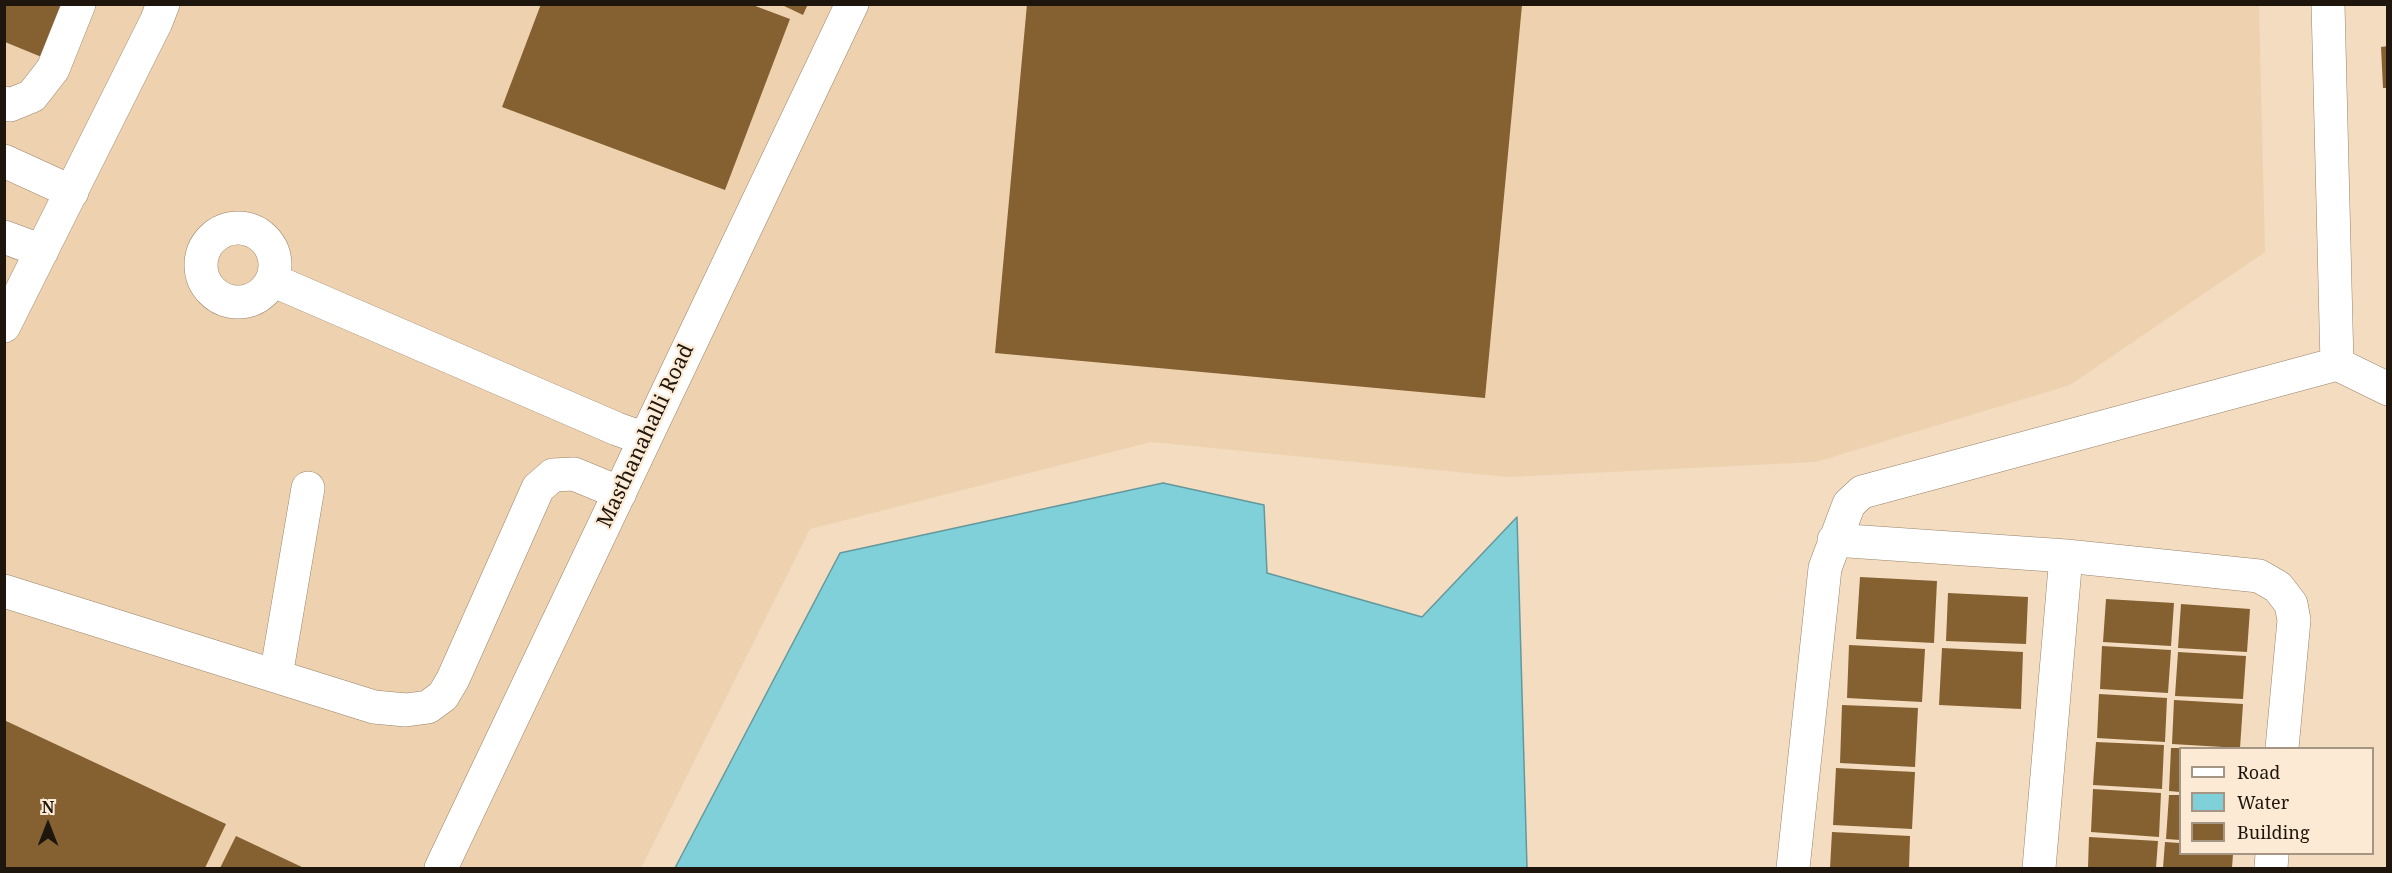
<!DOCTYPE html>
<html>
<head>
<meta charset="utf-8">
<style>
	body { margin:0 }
	#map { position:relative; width:2392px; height:873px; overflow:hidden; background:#f3dcc0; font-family:"Noto Serif",serif }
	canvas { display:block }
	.frame { position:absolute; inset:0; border:6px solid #1e160c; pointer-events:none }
	.legend { position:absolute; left:2179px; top:747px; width:195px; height:108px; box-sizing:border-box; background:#fdead4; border:2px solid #a49584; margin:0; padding:8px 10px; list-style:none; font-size:18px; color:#1e160c }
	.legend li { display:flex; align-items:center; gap:12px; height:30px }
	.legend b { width:30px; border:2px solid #a49584 }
	.north { position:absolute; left:18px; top:795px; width:60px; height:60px; -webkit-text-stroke:4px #fdead4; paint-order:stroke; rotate:0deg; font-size:16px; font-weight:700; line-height:24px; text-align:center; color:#1e160c }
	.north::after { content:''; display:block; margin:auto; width:21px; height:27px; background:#1e160c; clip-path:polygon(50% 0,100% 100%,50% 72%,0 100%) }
</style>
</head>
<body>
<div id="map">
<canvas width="2392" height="873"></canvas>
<div class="frame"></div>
<ul class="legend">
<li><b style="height:8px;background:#fff"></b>Road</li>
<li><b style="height:16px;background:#80d0da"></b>Water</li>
<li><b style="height:16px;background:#856131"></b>Building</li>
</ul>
<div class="north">N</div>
</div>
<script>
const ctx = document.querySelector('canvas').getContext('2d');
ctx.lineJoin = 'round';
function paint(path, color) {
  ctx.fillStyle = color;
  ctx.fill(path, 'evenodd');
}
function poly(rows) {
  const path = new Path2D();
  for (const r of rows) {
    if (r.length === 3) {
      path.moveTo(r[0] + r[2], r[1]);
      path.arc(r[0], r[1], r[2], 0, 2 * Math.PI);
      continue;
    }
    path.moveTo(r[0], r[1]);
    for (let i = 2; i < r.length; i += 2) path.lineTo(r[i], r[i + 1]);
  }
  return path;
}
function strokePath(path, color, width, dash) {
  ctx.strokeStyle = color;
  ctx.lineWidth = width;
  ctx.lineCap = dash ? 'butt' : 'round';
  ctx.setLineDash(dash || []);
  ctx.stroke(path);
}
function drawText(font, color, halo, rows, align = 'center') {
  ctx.font = font + ' "Noto Serif",serif';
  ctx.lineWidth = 4.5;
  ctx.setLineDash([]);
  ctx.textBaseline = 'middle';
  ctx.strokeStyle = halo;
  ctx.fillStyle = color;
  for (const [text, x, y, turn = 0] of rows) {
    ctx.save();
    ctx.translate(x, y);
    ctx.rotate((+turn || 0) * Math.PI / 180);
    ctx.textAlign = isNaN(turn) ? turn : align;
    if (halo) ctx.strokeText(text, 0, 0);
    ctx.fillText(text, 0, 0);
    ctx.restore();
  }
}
paint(poly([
	[5,5,2259,5,2265,252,2070,385,1816,462,1508,477,1151,442,810,529,641,868,5,868]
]), '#eed2b0');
const water = poly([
	[1163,483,1264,505,1267,573,1422,617,1517,517,1527,868,675,868,840,553,1163,483]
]);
paint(water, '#80d0da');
strokePath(water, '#63989c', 1.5);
paint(poly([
	[5,4,65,4,44,58,5,42],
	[541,4,750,4,790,19,725,190,502,107],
	[780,4,808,4,803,15],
	[1027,4,1522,5,1485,398,995,353],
	[2388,46,2388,88,2383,88,2381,47],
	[1860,577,1937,581,1934,643,1856,639],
	[1948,593,2028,597,2026,644,1946,641],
	[2106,599,2174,603,2171,646,2103,642],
	[2181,604,2250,609,2247,652,2178,648],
	[1849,645,1925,649,1922,702,1847,698],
	[2102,646,2171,650,2168,693,2100,689],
	[1942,648,2023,652,2021,709,1939,705],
	[2178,652,2246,656,2243,699,2175,696],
	[2099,694,2167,698,2165,742,2097,738],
	[2174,700,2243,704,2240,748,2172,744],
	[1842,705,1918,708,1915,767,1840,763],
	[4,720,226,824,205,868,4,868],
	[2096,742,2164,745,2162,789,2093,785],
	[2171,748,2180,748,2180,792,2169,791],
	[1836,768,1915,772,1912,829,1833,825],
	[2093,789,2161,793,2159,837,2091,832],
	[2169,795,2180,795,2180,840,2166,839],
	[1832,832,1910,836,1909,868,1830,868],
	[236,836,304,868,220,868],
	[2089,837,2158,841,2156,868,2088,868],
	[2165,842,2180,843,2180,854,2233,854,2232,868,2163,868]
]), '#856131');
const minor = poly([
	[2328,4,2337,364,2388,389],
	[4,103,10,105,32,96,53,69,79,4],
	[4,161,72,192],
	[238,265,37],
	[4,237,42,251],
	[272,280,617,429,645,439],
	[4,326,156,22,163,4],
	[1834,540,2066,556,2259,576,2278,587,2291,604,2294,620,2282,748],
	[4,591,374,707,406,710,428,707,443,696,453,679,538,488,553,475,574,474,620,493],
	[276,676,308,488],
	[441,868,852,4],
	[1793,868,1825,568,1849,504,1862,492,2337,364],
	[2039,868,2066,556],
	[2271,868,2272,854]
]);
strokePath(minor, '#988369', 34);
strokePath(minor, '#fff', 33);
drawText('21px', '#1e160c', '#fdead4', [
	["Masthanahalli Road",646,436,-65]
]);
</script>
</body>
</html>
